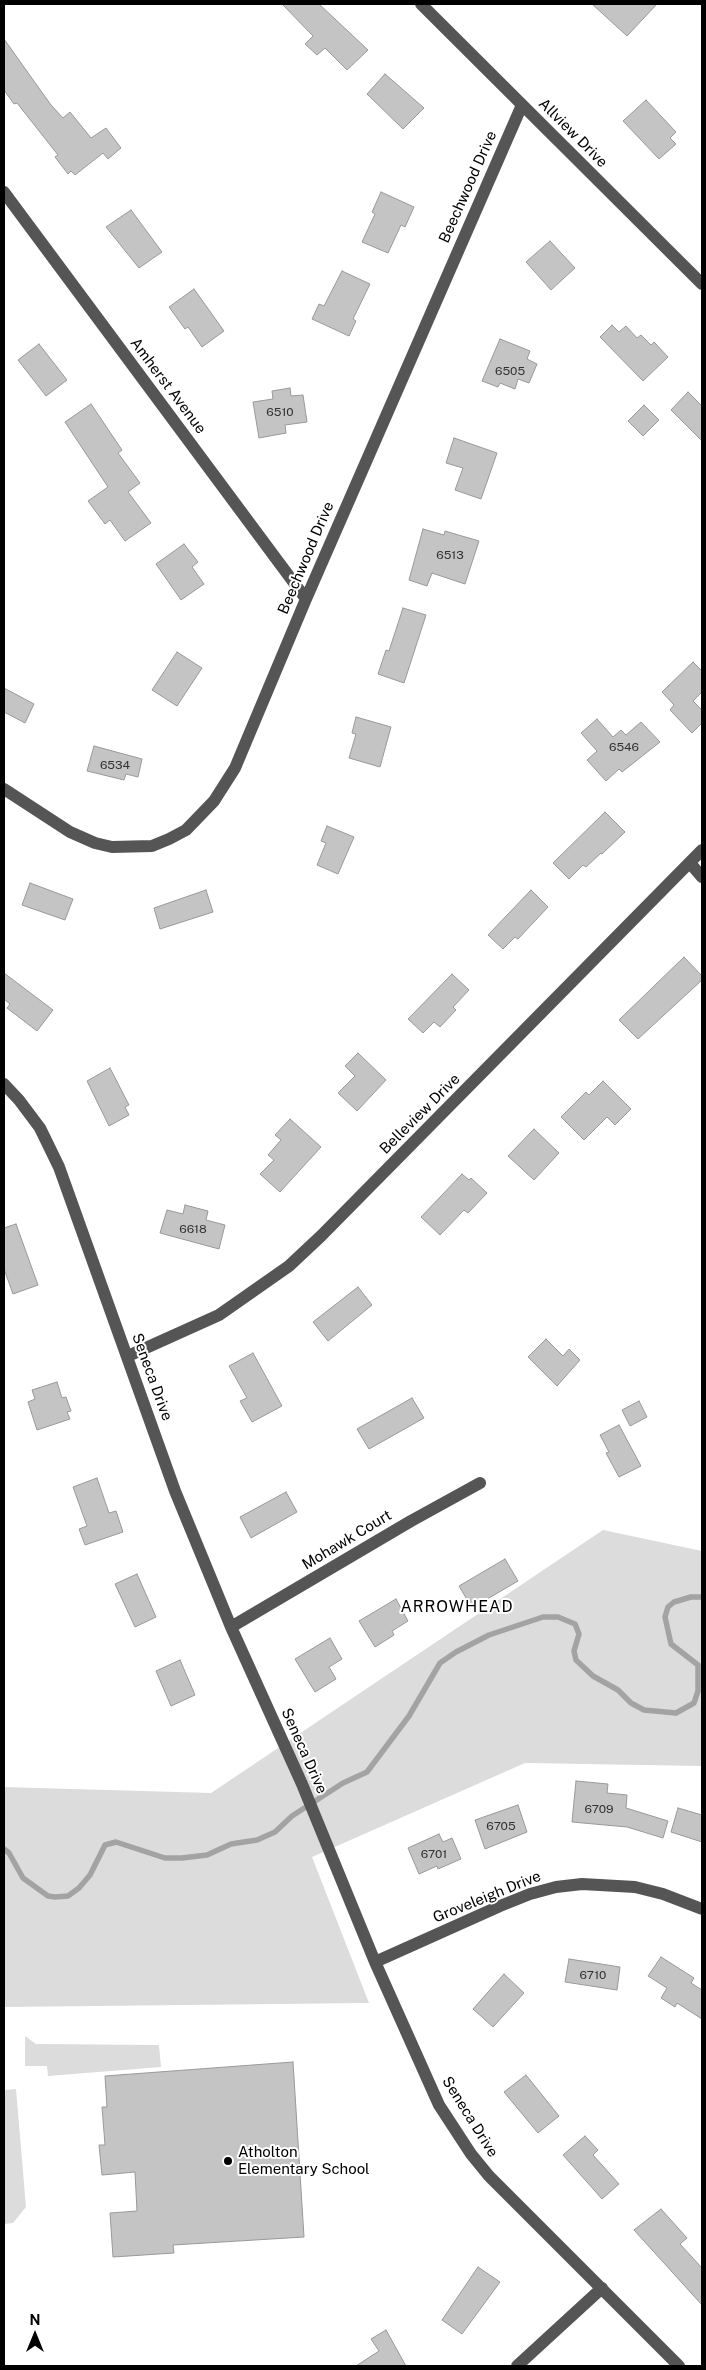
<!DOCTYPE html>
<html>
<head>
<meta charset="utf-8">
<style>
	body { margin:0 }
	#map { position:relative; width:706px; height:2370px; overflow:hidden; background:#fff; font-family:"Public Sans",sans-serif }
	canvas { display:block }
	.frame { position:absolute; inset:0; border:5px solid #000; pointer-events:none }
	.north { position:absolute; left:10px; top:2310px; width:50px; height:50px; -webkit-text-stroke:4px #fff; paint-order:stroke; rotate:0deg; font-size:14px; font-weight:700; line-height:20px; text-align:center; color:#000 }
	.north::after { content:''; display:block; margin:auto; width:18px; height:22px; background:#000; clip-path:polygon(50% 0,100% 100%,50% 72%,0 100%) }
</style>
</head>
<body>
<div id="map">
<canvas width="706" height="2370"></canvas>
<div class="frame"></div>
<div class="north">N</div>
</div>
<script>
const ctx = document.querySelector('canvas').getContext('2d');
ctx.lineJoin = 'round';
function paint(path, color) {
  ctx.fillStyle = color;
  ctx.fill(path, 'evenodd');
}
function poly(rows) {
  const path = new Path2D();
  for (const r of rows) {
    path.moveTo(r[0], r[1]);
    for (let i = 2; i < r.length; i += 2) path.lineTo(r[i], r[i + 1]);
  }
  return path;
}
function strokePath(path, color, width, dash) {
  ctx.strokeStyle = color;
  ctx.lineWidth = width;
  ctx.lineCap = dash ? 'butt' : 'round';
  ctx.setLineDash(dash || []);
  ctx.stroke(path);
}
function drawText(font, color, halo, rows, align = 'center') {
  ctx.font = font + ' "Public Sans",sans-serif';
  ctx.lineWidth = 4;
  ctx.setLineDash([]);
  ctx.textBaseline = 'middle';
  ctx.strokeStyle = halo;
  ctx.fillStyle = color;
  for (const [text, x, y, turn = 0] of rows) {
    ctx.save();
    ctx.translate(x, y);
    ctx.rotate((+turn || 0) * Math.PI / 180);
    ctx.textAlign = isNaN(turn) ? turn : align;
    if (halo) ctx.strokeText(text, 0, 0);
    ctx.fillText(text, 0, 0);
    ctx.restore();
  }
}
paint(poly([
	[603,1530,702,1551,702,1766,525,1763,312,1857,369,2003,4,2007,4,1787,211,1793],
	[25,2036,36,2044,159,2045,161,2067,48,2076,47,2066,25,2066],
	[16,2089,26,2207,13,2223,4,2224,4,2090]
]), '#dcdcdc');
strokePath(poly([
	[4,1849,9,1853,23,1878,48,1896,55,1897,68,1896,79,1888,90,1875,105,1845,116,1842,165,1858,182,1858,207,1855,231,1844,257,1840,275,1832,292,1816,343,1783,367,1772,409,1716,440,1663,456,1652,489,1635,543,1617,558,1617,575,1624,579,1634,574,1651,576,1660,593,1676,618,1690,631,1703,644,1710,676,1713,694,1703,698,1691,698,1665,671,1644,665,1617,668,1607,674,1602,691,1597,702,1597]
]), '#a3a3a3', 5.5);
const building = poly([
	[282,4,319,4,368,50,347,70,325,48,317,55,305,44,313,36,282,4],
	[592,4,657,4,627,36,592,4],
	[4,39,51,105,63,118,70,112,91,138,106,128,121,148,108,159,103,153,75,175,71,171,68,174,55,157,58,155,17,103,14,104,4,90,4,39],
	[385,74,424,108,403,129,367,94,385,74],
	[646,100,676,132,670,138,676,144,659,159,623,121,646,100],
	[381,192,414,207,405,227,401,225,388,253,362,242,375,214,372,212,381,192],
	[131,210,162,252,139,268,106,227,131,210],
	[550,241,575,268,551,290,526,262,550,241],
	[342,271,370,284,353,319,356,321,349,336,312,319,319,304,324,306,342,271],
	[194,289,224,331,202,347,188,327,185,329,169,307,194,289],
	[612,325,619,332,626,326,637,338,641,335,651,345,654,342,668,357,643,381,600,337,612,325],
	[500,339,530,351,527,359,537,364,529,383,518,379,515,389,500,383,498,387,482,381,500,339],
	[39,344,67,380,46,396,18,360,39,344],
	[290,388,291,396,303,395,307,422,285,425,286,433,259,438,253,402,273,399,272,391,290,388],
	[688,392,702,406,702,441,671,410,688,392],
	[91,404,122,450,118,453,140,483,128,492,151,523,125,541,110,520,105,524,88,501,108,487,65,422,91,404],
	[644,405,659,420,643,436,628,421,644,405],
	[454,438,497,453,481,499,455,490,463,468,446,463,454,438],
	[423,529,444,535,445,531,479,541,465,584,432,573,427,586,409,580,423,529],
	[184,544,198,562,192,567,204,584,181,600,156,564,184,544],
	[403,608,426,615,404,683,378,674,386,650,389,651,403,608],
	[177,652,202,668,177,706,152,690,177,652],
	[693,662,702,671,702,692,693,701,702,710,702,723,692,733,670,710,674,705,662,692,693,662],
	[4,688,34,704,25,723,4,712,4,688],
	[356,717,391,727,380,767,349,758,356,734,352,733,356,717],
	[597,719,613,737,621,730,626,735,641,722,660,742,622,772,619,769,606,781,587,760,597,751,581,733,597,719],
	[94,746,142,759,138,777,126,774,124,780,87,771,94,746],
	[605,812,625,832,602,854,601,853,586,867,583,865,569,879,553,863,605,812],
	[327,826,354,837,338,874,317,865,326,843,321,841,327,826],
	[30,883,73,899,65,920,22,905,30,883],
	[206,890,213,912,160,929,154,908,206,890],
	[531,890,548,907,518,939,515,937,503,949,488,935,531,890],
	[684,957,702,976,702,980,638,1039,619,1020,684,957],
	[4,973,53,1010,37,1031,7,1008,10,1004,4,999,4,973],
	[452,974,469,990,453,1007,456,1010,440,1027,434,1022,423,1033,408,1019,452,974],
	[358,1053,386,1080,357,1111,338,1093,355,1076,345,1066,358,1053],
	[110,1068,129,1105,125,1107,129,1115,109,1126,87,1081,110,1068],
	[603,1081,631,1109,615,1125,607,1117,584,1140,561,1117,586,1092,589,1095,603,1081],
	[290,1119,321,1147,280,1192,260,1174,274,1160,268,1155,281,1140,275,1135,290,1119],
	[534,1129,559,1153,534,1180,508,1156,534,1129],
	[462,1174,469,1180,471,1178,487,1193,468,1213,464,1210,440,1235,421,1217,462,1174],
	[185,1205,208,1211,206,1220,225,1225,219,1249,160,1233,167,1210,183,1214,185,1205],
	[16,1224,38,1285,13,1294,4,1269,4,1228,16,1224],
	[358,1287,372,1305,328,1341,313,1322,358,1287],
	[546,1339,563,1356,569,1349,580,1360,557,1386,528,1357,546,1339],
	[253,1353,282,1406,252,1422,240,1401,247,1398,229,1366,253,1353],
	[57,1382,62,1398,66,1397,71,1411,67,1412,70,1419,37,1430,28,1402,35,1399,32,1390,57,1382],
	[412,1398,424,1418,369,1449,357,1429,412,1398],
	[639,1401,647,1417,630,1426,622,1410,639,1401],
	[619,1425,641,1466,619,1477,606,1453,609,1452,600,1435,619,1425],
	[97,1478,109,1513,116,1511,123,1532,85,1545,79,1529,87,1526,73,1487,97,1478],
	[286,1492,297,1512,251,1538,240,1517,286,1492],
	[505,1559,518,1581,472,1608,459,1586,505,1559],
	[137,1574,156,1617,135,1627,115,1584,137,1574],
	[396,1599,408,1621,392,1631,394,1635,375,1647,359,1621,396,1599],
	[330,1638,342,1659,329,1667,336,1679,315,1692,295,1659,330,1638],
	[180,1660,195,1695,171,1706,156,1671,180,1660],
	[576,1781,608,1784,607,1793,627,1795,626,1808,668,1821,663,1838,627,1827,572,1822,576,1781],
	[518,1805,527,1832,485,1849,475,1820,518,1805],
	[678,1808,702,1815,702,1842,671,1832,678,1808],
	[439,1834,443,1842,452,1838,461,1859,438,1869,437,1866,419,1874,408,1848,439,1834],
	[661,1957,694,1978,691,1983,702,1990,702,2019,677,2003,675,2007,661,1998,667,1988,648,1976,661,1957],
	[569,1959,620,1967,617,1990,565,1982,569,1959],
	[504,1974,524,1993,493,2027,473,2009,504,1974],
	[293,2062,304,2237,173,2245,174,2253,113,2257,110,2213,137,2211,135,2172,102,2175,99,2145,105,2145,102,2107,107,2107,105,2076,293,2062],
	[526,2075,559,2116,538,2133,504,2092,526,2075],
	[585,2136,598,2150,593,2155,619,2184,602,2199,563,2155,585,2136],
	[661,2209,687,2238,680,2244,702,2268,702,2305,634,2230,661,2209],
	[478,2267,500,2282,462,2334,442,2320,478,2267],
	[386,2330,406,2366,356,2366,379,2351,371,2339,386,2330]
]);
paint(building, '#c4c4c4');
strokePath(building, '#999', 1);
strokePath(poly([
	[421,4,702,284],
	[4,192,306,599],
	[4,789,70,832,95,843,112,847,152,846,169,839,186,830,214,801,235,768,306,599,522,105],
	[690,863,702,877],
	[4,1084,19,1100,40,1128,59,1167,175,1491,231,1627,302,1784,375,1962,439,2105,471,2154,489,2176,679,2366],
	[128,1356,219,1315,289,1266,321,1236,702,850],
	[231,1627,411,1521,480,1483],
	[375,1962,500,1906,530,1894,556,1887,582,1884,635,1887,663,1894,702,1909],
	[517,2366,602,2288]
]), '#555', 12);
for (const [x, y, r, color] of [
	[228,2161,5,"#000"]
]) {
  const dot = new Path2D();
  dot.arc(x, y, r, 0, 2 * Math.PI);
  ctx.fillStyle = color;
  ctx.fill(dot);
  strokePath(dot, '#fff', 2);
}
drawText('12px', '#313131', null, [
	["6505",510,371],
	["6510",280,412],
	["6513",450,555],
	["6546",624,747],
	["6534",115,765],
	["6618",193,1229],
	["6709",599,1809],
	["6705",501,1826],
	["6701",434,1854],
	["6710",593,1975]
]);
drawText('15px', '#000', '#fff', [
	["Allview Drive",573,133,45],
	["Beechwood Drive",468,187,-66],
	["Amherst Avenue",168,386,53],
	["Beechwood Drive",306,558,-67],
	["Belleview Drive",420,1114,-45],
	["Seneca Drive",152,1377,70],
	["Mohawk Court",347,1540,-31],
	["Seneca Drive",304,1751,66],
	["Groveleigh Drive",487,1897,-22],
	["Seneca Drive",470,2117,58]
]);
drawText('15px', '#000', '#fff', [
	["Atholton",238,2152],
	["Elementary School",238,2169]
], 'left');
ctx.letterSpacing = '1px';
drawText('16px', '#000', '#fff', [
	["ARROWHEAD",457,1607]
]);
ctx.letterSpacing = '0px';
</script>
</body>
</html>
